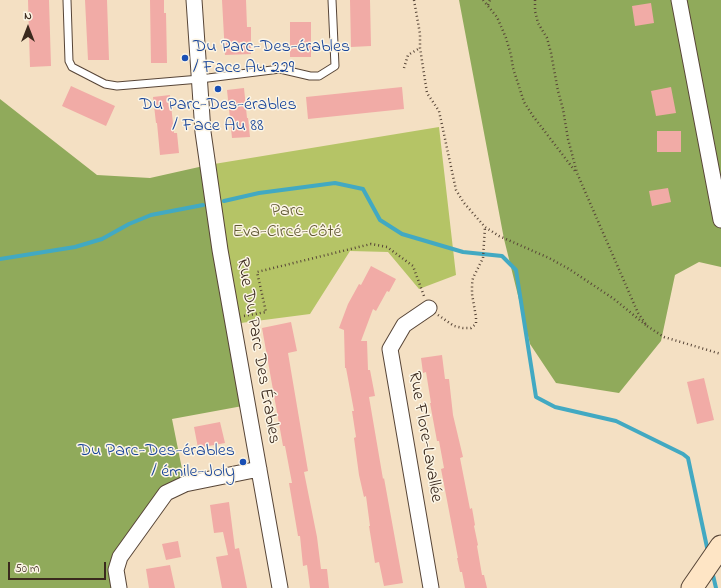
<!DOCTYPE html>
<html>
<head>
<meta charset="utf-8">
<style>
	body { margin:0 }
	#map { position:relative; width:721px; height:588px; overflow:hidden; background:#f4e0c3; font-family:"Indie Flower",sans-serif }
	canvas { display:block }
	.north { position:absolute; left:8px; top:8px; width:40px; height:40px; -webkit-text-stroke:3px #fcf5e5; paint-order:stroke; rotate:0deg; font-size:11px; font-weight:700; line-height:16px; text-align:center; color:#3b2a1e }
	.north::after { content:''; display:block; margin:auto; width:14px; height:18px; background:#3b2a1e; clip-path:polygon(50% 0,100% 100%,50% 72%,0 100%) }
	.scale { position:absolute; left:8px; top:562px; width:98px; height:18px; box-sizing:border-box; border:2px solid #3b2a1e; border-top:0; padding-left:5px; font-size:12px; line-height:14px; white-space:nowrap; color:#3b2a1e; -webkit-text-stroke:3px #fcf5e5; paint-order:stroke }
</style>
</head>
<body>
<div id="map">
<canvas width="721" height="588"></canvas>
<div class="north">N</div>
<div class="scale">50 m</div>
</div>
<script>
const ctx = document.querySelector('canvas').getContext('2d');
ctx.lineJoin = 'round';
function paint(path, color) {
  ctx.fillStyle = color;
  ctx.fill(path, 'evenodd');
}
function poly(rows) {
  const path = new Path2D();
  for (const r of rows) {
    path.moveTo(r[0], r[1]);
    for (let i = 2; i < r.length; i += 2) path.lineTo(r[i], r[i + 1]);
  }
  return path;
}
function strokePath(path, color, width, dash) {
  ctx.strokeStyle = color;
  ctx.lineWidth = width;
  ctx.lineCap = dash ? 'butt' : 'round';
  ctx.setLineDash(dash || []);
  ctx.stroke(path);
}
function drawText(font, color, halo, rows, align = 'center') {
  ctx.font = font + ' "Indie Flower",sans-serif';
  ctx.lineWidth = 3;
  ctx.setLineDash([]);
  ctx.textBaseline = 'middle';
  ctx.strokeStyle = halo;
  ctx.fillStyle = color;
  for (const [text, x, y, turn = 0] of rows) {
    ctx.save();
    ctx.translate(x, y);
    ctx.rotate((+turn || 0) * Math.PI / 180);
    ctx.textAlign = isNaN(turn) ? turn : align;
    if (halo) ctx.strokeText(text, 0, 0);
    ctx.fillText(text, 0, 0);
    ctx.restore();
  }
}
paint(poly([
	[439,127,456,275,419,289,388,252,350,251,310,314,233,324,208,165]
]), '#b5c466');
paint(poly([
	[459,0,721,0,721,267,699,262,675,275,661,341,619,393,556,383,530,344,504,239],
	[0,99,97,175,150,178,208,165,248,405,172,419,185,484,166,493,120,557,119,588,0,588]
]), '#90aa5b');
strokePath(poly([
	[224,201,259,193,335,183,363,189,380,220,402,234,463,252,502,256,516,270,536,397,555,407,616,421,683,454,688,458,708,552],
	[0,259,75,247,102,239,129,224,151,215,203,205],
	[712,571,716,588]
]), '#42a9c2', 4);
paint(poly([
	[28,0,49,0,51,66,30,67],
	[85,0,107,0,109,60,88,60],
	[150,0,164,0,164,13,166,13,167,63,151,63],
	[222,0,246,0,247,27,251,27,251,54,225,55],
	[350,0,370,0,371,46,351,47],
	[651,3,654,23,635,26,632,6],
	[290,22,311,22,311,57,290,57],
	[71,86,115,106,106,126,62,106],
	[402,87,404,109,308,119,306,97],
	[671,87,676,113,656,116,651,91],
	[244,88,247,118,248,118,250,137,232,138,227,90],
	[170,95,174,133,177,133,179,153,160,155,157,123,156,123,153,97],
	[657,131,681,131,681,152,657,152],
	[668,188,671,202,652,206,649,191],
	[371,266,396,279,389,292,387,291,376,311,373,309,361,341,367,341,368,370,370,370,375,396,369,397,383,479,384,478,403,583,384,586,379,562,375,563,369,526,370,526,366,496,364,497,359,475,354,438,356,437,352,411,354,411,346,368,345,368,344,330,339,328,348,304,359,284,361,285],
	[291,322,297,351,288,353,308,471,304,472,317,537,321,569,327,569,329,588,310,588,307,565,303,566,300,536,298,536,289,483,292,483,285,446,283,446,262,328],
	[442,355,445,379,449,379,453,415,463,457,460,458,470,509,472,508,475,525,474,526,478,545,477,546,482,575,484,575,487,588,465,588,462,572,460,572,457,558,458,558,441,469,444,468,439,441,437,441,430,403,431,403,426,372,423,373,421,358],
	[704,378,714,420,697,424,687,382],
	[220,422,225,443,198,448,194,427],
	[229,502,235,549,239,548,247,588,222,588,216,557,228,555,223,532,214,533,210,505],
	[178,541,181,557,166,560,162,544],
	[170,565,175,588,149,588,146,569]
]), '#f1aba6');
const lane = poly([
	[67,0,69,61,72,67,105,84,117,86,200,79,280,69,310,76,319,76,335,66,332,0]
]);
const street = poly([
	[194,0,203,132,220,250,280,588],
	[679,0,721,220],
	[429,308,404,325,390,349,431,588],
	[119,588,116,570,120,557,166,493,185,484,259,469]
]);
const secondary = poly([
	[692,588,721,546]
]);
strokePath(lane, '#574537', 9);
strokePath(street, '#574537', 17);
strokePath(secondary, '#574537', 23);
strokePath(poly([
	[414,0,420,34,420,48,427,93,439,111,456,190,464,203,485,227,499,236,549,258,569,269,614,299,647,326],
	[483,0,497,17,506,38,511,55,513,68,524,102,533,116,575,171],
	[535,0,535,11,538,23,547,38,551,53,558,91,563,109,568,139,577,173,638,313,647,326,664,337,721,354],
	[488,5,490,0],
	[404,68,408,55,420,48],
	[438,315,454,326,463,328,471,328,476,324,476,317,472,294,472,284,473,278,483,258,485,227],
	[244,316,266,312,257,272,371,244,387,247,413,266,424,296]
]), '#574537', 2.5, [1, 3]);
strokePath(lane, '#fff', 7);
strokePath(street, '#fff', 15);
strokePath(secondary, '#fee5c5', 21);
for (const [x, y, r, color] of [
	[185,58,4,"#1a4fb4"],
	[218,89,4,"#1a4fb4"],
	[243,462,4,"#1a4fb4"]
]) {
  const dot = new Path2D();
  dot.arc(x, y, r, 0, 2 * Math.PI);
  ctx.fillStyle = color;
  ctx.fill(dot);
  strokePath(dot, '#fcf5e5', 1.5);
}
drawText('18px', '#164399', '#fcf5e5', [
	["Du Parc-Des-érables",193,48],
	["/ Face Au 229",193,69],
	["Du Parc-Des-érables",218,106,"center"],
	["/ Face Au 88",218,127,"center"],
	["Du Parc-Des-érables",235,452,"right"],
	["/ émile-Joly",235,473,"right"]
], 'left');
drawText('18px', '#605834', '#fcf5e5', [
	["Parc",287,212],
	["Eva-Circé-Côté",287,233]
]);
drawText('18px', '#3b2a1e', '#fcf5e5', [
	["Rue Du Parc Des Érables",257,351,80],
	["Rue Flore-Lavallée",424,437,80]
]);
</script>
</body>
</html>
